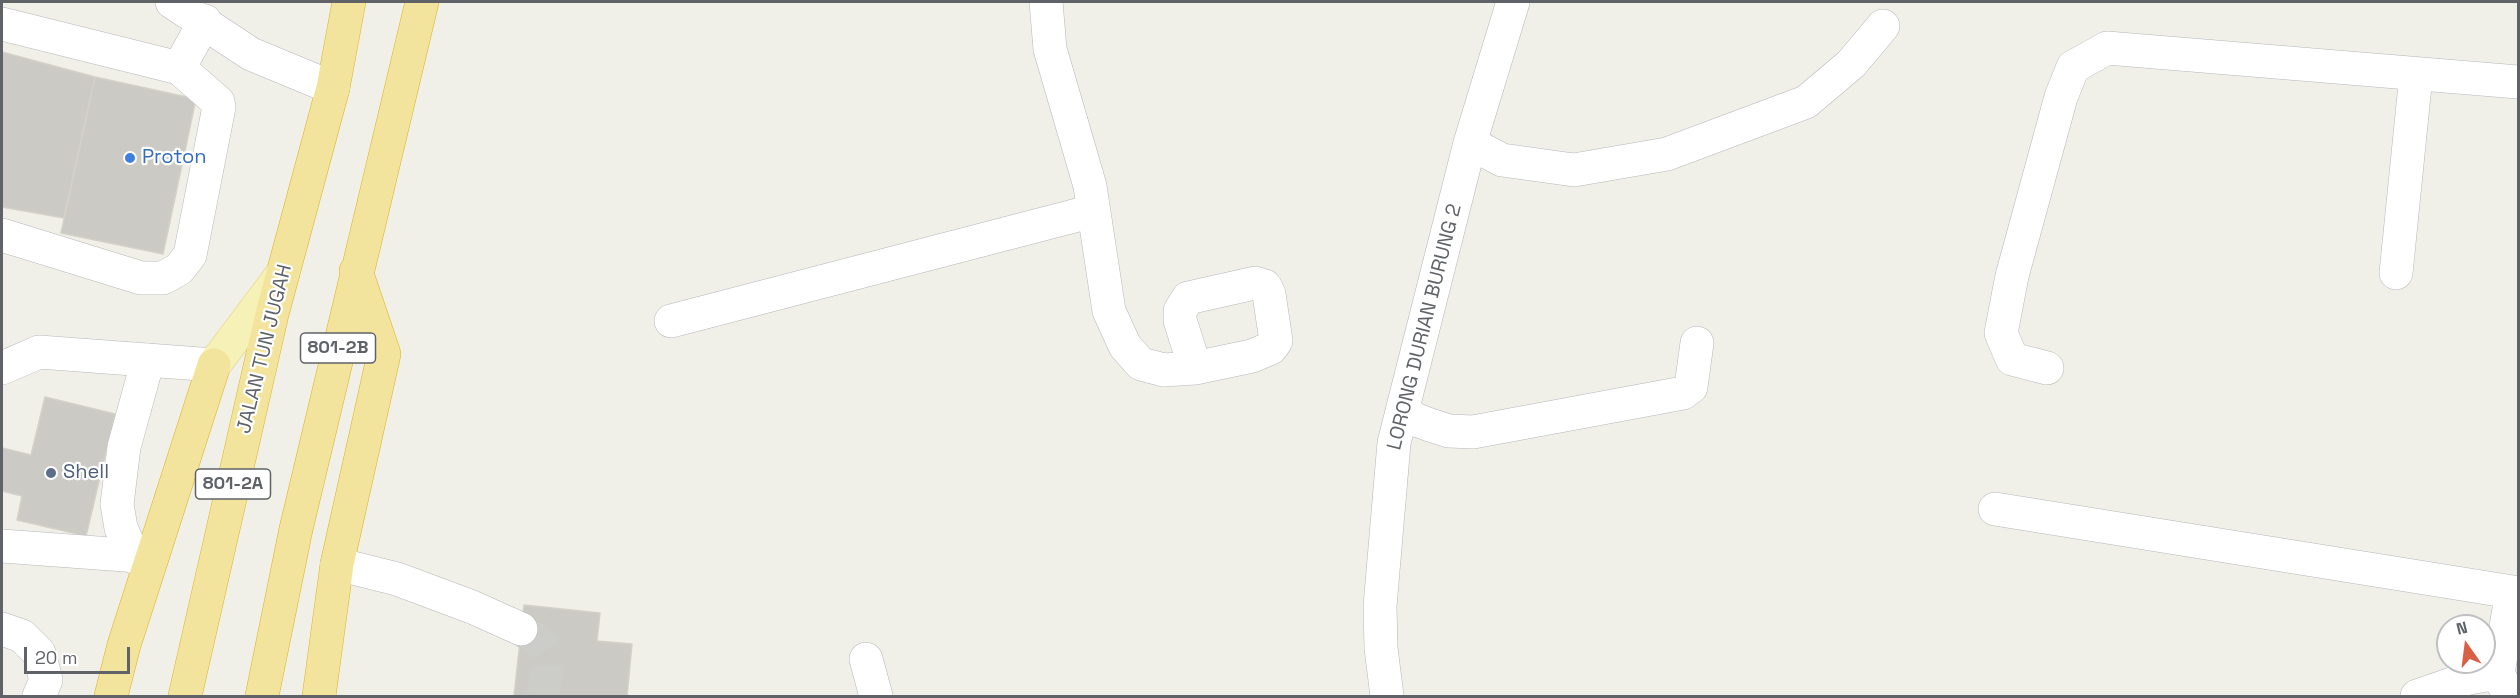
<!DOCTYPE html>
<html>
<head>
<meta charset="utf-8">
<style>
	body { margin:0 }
	#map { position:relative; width:2520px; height:698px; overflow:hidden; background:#f0efe8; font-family:"Space Grotesk",sans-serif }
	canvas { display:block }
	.frame { position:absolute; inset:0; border:3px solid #5f6267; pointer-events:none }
	.north { position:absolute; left:2436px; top:614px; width:60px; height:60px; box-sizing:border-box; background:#fff; border:2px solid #bfc0c2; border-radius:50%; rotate:346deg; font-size:16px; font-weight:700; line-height:24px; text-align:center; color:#5f6267 }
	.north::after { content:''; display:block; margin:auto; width:21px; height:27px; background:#d76047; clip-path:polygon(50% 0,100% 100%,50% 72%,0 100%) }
	.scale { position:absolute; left:24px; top:647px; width:106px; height:27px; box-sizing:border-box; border:3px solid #5f6267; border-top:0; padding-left:8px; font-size:18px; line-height:21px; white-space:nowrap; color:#5f6267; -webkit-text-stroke:4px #fff; paint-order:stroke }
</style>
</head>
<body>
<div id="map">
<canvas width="2520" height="698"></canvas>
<div class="frame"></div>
<div class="north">N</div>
<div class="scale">20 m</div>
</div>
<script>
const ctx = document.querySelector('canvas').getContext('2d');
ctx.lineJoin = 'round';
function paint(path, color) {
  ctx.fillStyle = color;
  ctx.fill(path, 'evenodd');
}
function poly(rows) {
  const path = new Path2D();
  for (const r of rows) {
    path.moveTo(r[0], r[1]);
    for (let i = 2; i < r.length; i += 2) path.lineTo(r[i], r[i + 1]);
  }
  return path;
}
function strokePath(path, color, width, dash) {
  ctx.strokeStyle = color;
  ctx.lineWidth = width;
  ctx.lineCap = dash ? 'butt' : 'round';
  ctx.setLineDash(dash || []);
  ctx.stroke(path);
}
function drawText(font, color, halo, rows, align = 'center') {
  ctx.font = font + ' "Space Grotesk",sans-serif';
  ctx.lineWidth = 4.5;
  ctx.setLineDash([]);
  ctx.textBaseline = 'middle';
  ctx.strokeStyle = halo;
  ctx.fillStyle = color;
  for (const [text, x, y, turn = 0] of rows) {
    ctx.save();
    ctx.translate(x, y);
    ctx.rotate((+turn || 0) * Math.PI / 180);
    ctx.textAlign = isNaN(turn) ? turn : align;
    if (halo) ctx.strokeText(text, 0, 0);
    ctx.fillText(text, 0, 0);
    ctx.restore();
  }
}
const building = poly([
	[2,52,95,77,64,218,2,207,2,52],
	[95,77,196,99,163,254,61,233,95,77],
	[45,397,115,414,86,536,17,520,22,496,2,491,2,448,31,455,45,397],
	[524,605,600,613,597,641,632,644,627,696,514,696,524,605]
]);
paint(building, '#cbcac5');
strokePath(building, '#d4d1c7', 1.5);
strokePath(poly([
	[521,629,539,641,546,652,548,668,542,696]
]), '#ccccc8', 33, [33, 16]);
const minor = poly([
	[172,2,251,54,333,88],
	[1046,2,1050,49,1090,186,1109,311,1125,346,1141,364,1164,370,1195,368,1252,356,1271,348,1276,341,1269,294,1265,286,1255,283,1188,298,1180,311,1180,320,1195,368],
	[2,24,179,68,218,102,219,107,190,255,179,269,163,278,141,278,2,235],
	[179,68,205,21],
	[1470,143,1502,160,1574,170,1667,154,1806,102,1851,64,1883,26],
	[2396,273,2416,75],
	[671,321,1093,211],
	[2,368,39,352,214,365],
	[2047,368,2012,359,2001,333,2012,276,2061,97,2073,67,2107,48,2518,82],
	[1403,409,1414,419,1430,425,1449,431,1473,432,1683,393,1691,387,1697,343],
	[1995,509,2518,593],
	[2,546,152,557],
	[134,557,121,528,117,504,124,447,148,360],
	[337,564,397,579,472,607,521,629],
	[2,629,22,636,39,653,46,680,39,696],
	[866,659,876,696],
	[1387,696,1381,648,1380,606,1394,443,1470,143,1513,2],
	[2417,696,2469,678,2498,673],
	[2509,696,2498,673,2512,592]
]);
const major = poly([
	[214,365,283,273]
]);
const highway = poly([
	[111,696,124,645,214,365],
	[185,696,272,314,333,88,349,2],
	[262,696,296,529,422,2],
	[319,696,337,564,384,354,356,271]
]);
strokePath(minor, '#b5b7bb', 34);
strokePath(major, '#e2cd6f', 34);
strokePath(highway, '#deb31a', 34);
strokePath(minor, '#fff', 33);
strokePath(major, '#f6f2b7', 33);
strokePath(highway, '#f2e49d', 33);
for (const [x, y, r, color] of [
	[130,158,6,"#3f7fe0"],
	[51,473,6,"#5c6f8a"]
]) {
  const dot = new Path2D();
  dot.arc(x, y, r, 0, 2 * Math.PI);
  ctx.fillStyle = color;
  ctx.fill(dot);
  strokePath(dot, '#fff', 2);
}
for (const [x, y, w] of [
	[338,348,75],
	[233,484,75]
]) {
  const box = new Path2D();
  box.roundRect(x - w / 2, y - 15, w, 30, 4.5);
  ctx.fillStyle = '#fff';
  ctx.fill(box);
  strokePath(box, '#5f6267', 1.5);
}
drawText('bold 18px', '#5f6267', null, [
	["801-2B",338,348],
	["801-2A",233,484]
]);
drawText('20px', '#366cbe', '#fff', [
	["Proton",142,158]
], 'left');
drawText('20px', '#5f6267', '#fff', [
	["LORONG DURIAN BURUNG 2",1425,327,-76],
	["JALAN TUN JUGAH",265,349,-76]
]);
drawText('20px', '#4e5e75', '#fff', [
	["Shell",63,473]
], 'left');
</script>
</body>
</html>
